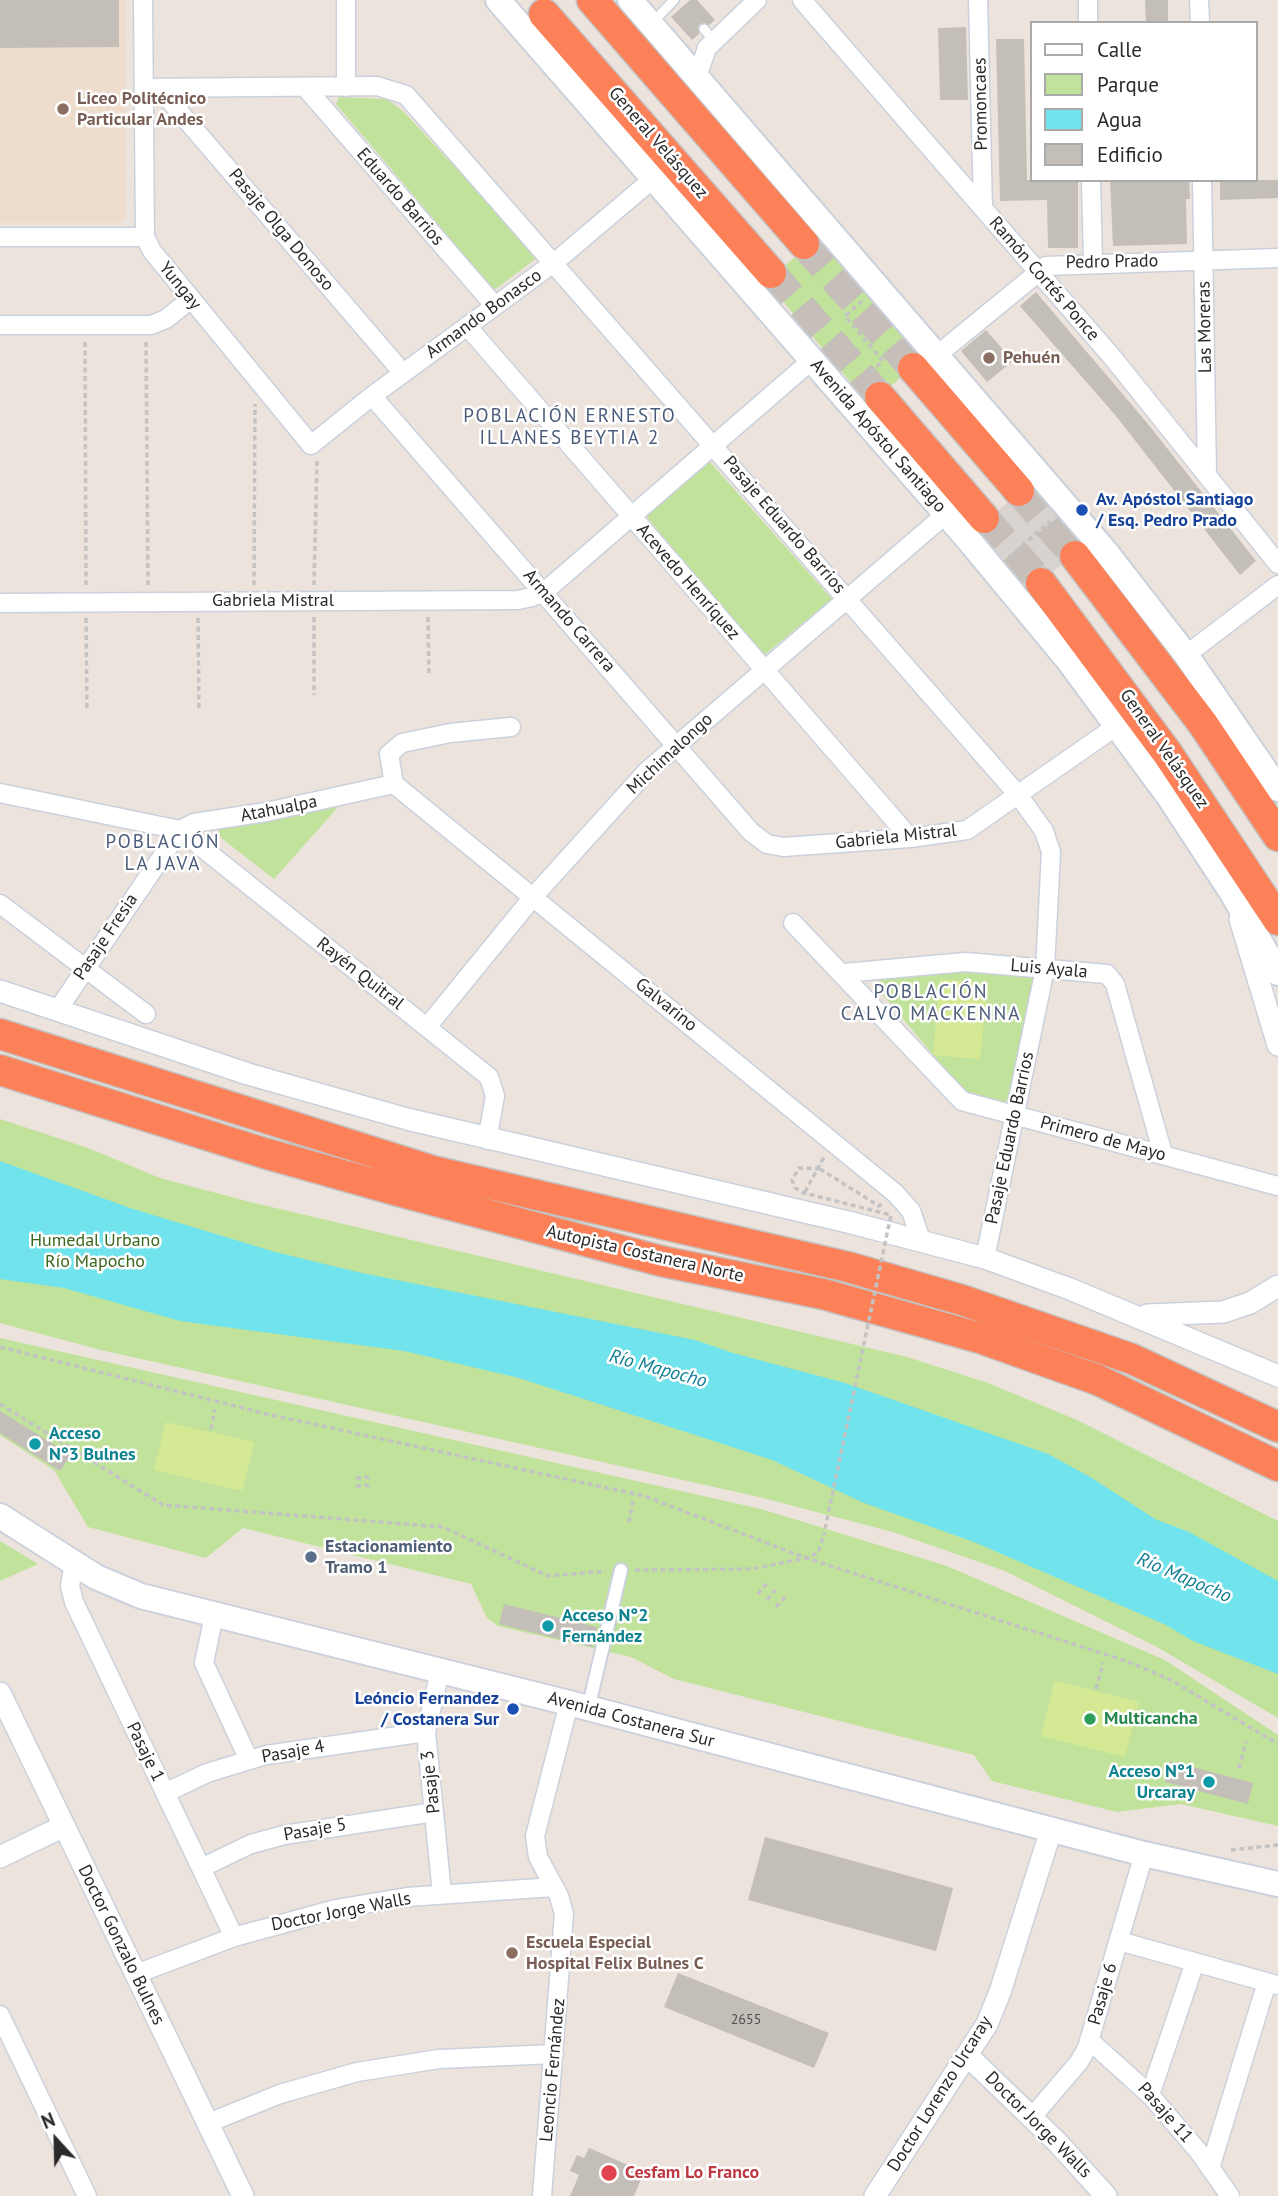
<!DOCTYPE html>
<html>
<head>
<meta charset="utf-8">
<style>
	body { margin:0 }
	#map { position:relative; width:1278px; height:2196px; overflow:hidden; background:#ece3dd; font-family:"PT Sans",sans-serif }
	canvas { display:block }
	.legend { position:absolute; left:1030px; top:21px; width:228px; height:161px; box-sizing:border-box; background:#fff; border:2px solid #aaa; margin:0; padding:9px 12px; list-style:none; font-size:21px; color:#2a2a2a }
	.legend li { display:flex; align-items:center; gap:14px; height:35px }
	.legend b { width:35px; border:2px solid #aaa }
	.north { position:absolute; left:21px; top:2105px; width:70px; height:70px; -webkit-text-stroke:5px #fff; paint-order:stroke; rotate:338deg; font-size:19px; font-weight:700; line-height:28px; text-align:center; color:#2a2a2a }
	.north::after { content:''; display:block; margin:auto; width:24px; height:32px; background:#2a2a2a; clip-path:polygon(50% 0,100% 100%,50% 72%,0 100%) }
</style>
</head>
<body>
<div id="map">
<canvas width="1278" height="2196"></canvas>
<ul class="legend">
<li><b style="height:9px;background:#fff"></b>Calle</li>
<li><b style="height:19px;background:#c0e29a"></b>Parque</li>
<li><b style="height:19px;background:#71e3ed"></b>Agua</li>
<li><b style="height:19px;background:#c4beb8"></b>Edificio</li>
</ul>
<div class="north">N</div>
</div>
<script>
const ctx = document.querySelector('canvas').getContext('2d');
ctx.lineJoin = 'round';
function paint(path, color) {
  ctx.fillStyle = color;
  ctx.fill(path, 'evenodd');
}
function poly(rows) {
  const path = new Path2D();
  for (const r of rows) {
    path.moveTo(r[0], r[1]);
    for (let i = 2; i < r.length; i += 2) path.lineTo(r[i], r[i + 1]);
  }
  return path;
}
function strokePath(path, color, width, dash) {
  ctx.strokeStyle = color;
  ctx.lineWidth = width;
  ctx.lineCap = dash ? 'butt' : 'round';
  ctx.setLineDash(dash || []);
  ctx.stroke(path);
}
function drawText(font, color, halo, rows, align = 'center') {
  ctx.font = font + ' "PT Sans",sans-serif';
  ctx.lineWidth = 5;
  ctx.setLineDash([]);
  ctx.textBaseline = 'middle';
  ctx.strokeStyle = halo;
  ctx.fillStyle = color;
  for (const [text, x, y, turn = 0] of rows) {
    ctx.save();
    ctx.translate(x, y);
    ctx.rotate((+turn || 0) * Math.PI / 180);
    ctx.textAlign = isNaN(turn) ? turn : align;
    if (halo) ctx.strokeText(text, 0, 0);
    ctx.fillText(text, 0, 0);
    ctx.restore();
  }
}
paint(poly([
	[0,0,126,0,126,218,120,223,0,223]
]), '#edc');
paint(poly([
	[339,97,387,99,405,113,538,257,494,290,336,104],
	[823,234,928,353,870,405,766,281],
	[709,461,832,599,763,656,645,515],
	[340,805,274,879,220,837,218,827],
	[951,970,1034,977,1008,1107,969,1098,874,984,881,977],
	[0,1119,88,1148,160,1178,246,1201,907,1357,988,1383,1077,1420,1278,1521,1278,1718,1157,1647,1005,1571,893,1532,759,1497,101,1350,0,1323],
	[0,1338,761,1509,947,1566,1165,1660,1278,1735,1278,1826,1181,1804,1117,1812,992,1781,974,1755,674,1679,631,1657,498,1626,487,1618,471,1584,243,1528,206,1558,88,1527,54,1470,0,1435],
	[0,1541,38,1564,0,1581]
]), '#c0e29a');
paint(poly([
	[940,979,988,983,980,1059,933,1055],
	[166,1422,254,1442,242,1491,154,1470],
	[1055,1681,1139,1702,1125,1757,1041,1736]
]), '#d5e995');
paint(poly([
	[1040,474,1094,538,1019,600,967,538]
]), '#d8d3cf');
paint(poly([
	[0,1161,130,1208,275,1252,362,1273,695,1340,733,1353,845,1383,1048,1454,1092,1478,1155,1519,1189,1532,1278,1581,1278,1674,1193,1641,1166,1625,974,1542,864,1503,772,1460,519,1378,404,1351,180,1321,64,1288,0,1279]
]), '#71e3ed');
paint(poly([
	[0,0,119,0,119,47,0,48],
	[690,0,697,0,715,20,709,25,699,24,699,34,692,40,671,17],
	[1145,0,1168,0,1168,23,1146,23],
	[966,27,968,100,940,100,938,28],
	[996,39,1024,39,1027,180,1078,180,1078,248,1048,248,1047,200,1000,201],
	[1110,180,1189,180,1190,199,1186,199,1187,244,1113,246],
	[1220,180,1278,180,1278,198,1220,200],
	[1036,292,1148,424,1256,561,1240,575,1116,416,1020,306],
	[986,330,1013,361,987,382,961,351],
	[0,1411,71,1455,60,1471,0,1433],
	[504,1604,597,1627,592,1647,499,1624],
	[1170,1761,1253,1783,1248,1804,1165,1782],
	[765,1837,953,1888,936,1951,748,1900],
	[678,1973,829,2033,814,2068,664,2007],
	[589,2148,644,2172,634,2196,570,2196,579,2175,570,2171,577,2155,584,2158]
]), '#c4beb8');
strokePath(poly([
	[804,244,913,368],
	[771,273,880,397],
	[1019,491,1075,556],
	[984,518,1041,583]
]), '#c5beb9', 30, [30, 15]);
const service = poly([
	[652,23,674,0],
	[704,29,713,40]
]);
const pedestrian = poly([
	[588,1709,621,1570]
]);
const minor = poly([
	[143,0,145,237,152,251,311,445,372,396,555,262,654,178],
	[802,0,1113,358,1278,564],
	[978,0,983,208],
	[1088,0,1088,23],
	[1199,0,1200,23],
	[697,77,707,48,757,0],
	[305,87,495,306],
	[346,87,346,0],
	[144,88,377,86,406,95,1019,796,1044,831,1051,852,1045,969,985,1258],
	[159,88,403,373],
	[1091,180,1093,262],
	[1202,180,1207,475],
	[0,237,145,237],
	[0,325,151,325,166,319,191,299],
	[467,326,910,838],
	[936,356,1046,266,1278,258],
	[372,396,751,832,767,844,783,847,910,838,967,830,1118,725],
	[0,603,518,600,532,597,544,592,812,360],
	[1186,655,1278,585],
	[394,784,895,1193,911,1211,921,1240],
	[394,784,389,754,402,743,450,733,511,727],
	[0,793,180,830,489,1077,495,1096,487,1140],
	[0,904,146,1014],
	[793,923,962,1101,1278,1186],
	[844,973,965,962,1107,974,1115,984,1163,1154],
	[57,1011,180,830,194,823,266,812,394,784],
	[427,1027,533,897,647,771,946,514],
	[74,1563,70,1586,74,1602,234,1937],
	[214,1615,204,1663,249,1760],
	[440,1671,426,1732,442,1894],
	[165,1793,207,1773,266,1755,426,1732],
	[201,1868,251,1844,284,1835,434,1812],
	[1119,1941,1277,1985],
	[136,1974,234,1937,336,1909,407,1897,554,1887],
	[0,2015,87,2196],
	[1089,2040,1150,2095,1199,2152,1230,2196],
	[1150,2095,1195,1962],
	[1032,2117,1079,2062,1087,2048,1144,1854],
	[208,2123,280,2094,357,2072,439,2059,554,2054],
	[1210,2168,1267,1982],
	[542,2196,564,1914,559,1896,538,1857,535,1836,569,1703]
]);
const tertiary = poly([
	[1240,919,1278,1045],
	[0,991,248,1074,407,1119,848,1222,985,1258,1070,1289,1278,1376],
	[1147,1315,1223,1312,1250,1303,1278,1286],
	[0,1693,243,2196],
	[0,1857,64,1826],
	[968,2056,1058,2143,1106,2196],
	[875,2196,987,2024,1000,1992,1051,1830]
]);
const secondary = poly([
	[498,0,967,538,1068,660,1169,797,1232,893,1278,973],
	[630,0,1106,552,1186,655,1278,789],
	[0,1516,96,1577,141,1596,569,1703,1144,1854,1278,1884]
]);
const motorway = poly([
	[592,0,804,244],
	[544,14,771,273],
	[913,368,1019,491],
	[880,397,984,518],
	[1075,556,1203,724,1278,836],
	[1041,583,1168,754,1278,920],
	[0,1034,433,1171,848,1267,962,1300,1132,1359,1278,1427],
	[0,1070,264,1153,406,1193,661,1261,823,1294,980,1338,1098,1380,1278,1466]
]);
strokePath(service, '#cbd1dc', 12);
strokePath(pedestrian, '#cbd1dc', 16);
strokePath(minor, '#cbd1dc', 21);
strokePath(tertiary, '#cbd1dc', 24);
strokePath(secondary, '#cbd1dc', 28);
strokePath(motorway, '#c3c3c3', 33);
strokePath(poly([
	[862,301,845,316,883,361,866,376],
	[85,342,86,586],
	[146,342,148,586],
	[1009,557,1051,521],
	[254,585,255,404],
	[314,585,317,460],
	[314,617,314,695],
	[428,617,429,676],
	[86,618,87,710],
	[198,618,199,711],
	[820,1169,879,1206,883,1203],
	[805,1192,825,1155],
	[0,1347,267,1414,644,1496,806,1558,1126,1661,1171,1680,1278,1744],
	[0,1404,163,1505,443,1527,548,1576,606,1571],
	[211,1429,215,1409],
	[356,1478,372,1477],
	[356,1486,372,1485],
	[629,1522,633,1501],
	[635,1570,752,1569,806,1558,818,1553,824,1534],
	[758,1594,768,1582],
	[767,1600,776,1589],
	[776,1607,786,1596],
	[1096,1689,1103,1663],
	[1239,1768,1246,1741],
	[1231,1850,1278,1845]
]), '#c3c3c3', 3.5, [5, 3.5]);
strokePath(service, '#fff', 9);
strokePath(pedestrian, '#fff', 12);
strokePath(minor, '#fff', 18);
strokePath(tertiary, '#fff', 21);
strokePath(secondary, '#fff', 24);
strokePath(motorway, '#fc8158', 30);
strokePath(poly([
	[820,1169,799,1168,792,1180,795,1188,804,1193,891,1215,824,1534]
]), '#c3c3c3', 3.5, [5, 3.5]);
for (const [x, y, r, color] of [
	[63,109,7,"#8d6e63"],
	[989,358,7,"#8d6e63"],
	[1082,510,7,"#1a4fb4"],
	[35,1444,7,"#0f9aa8"],
	[311,1557,7,"#5c6f8a"],
	[548,1626,7,"#0f9aa8"],
	[513,1709,7,"#1a4fb4"],
	[1090,1719,7,"#2e9e5b"],
	[1209,1782,7,"#0f9aa8"],
	[512,1953,7,"#8d6e63"],
	[609,2173,9,"#e0444e"]
]) {
  const dot = new Path2D();
  dot.arc(x, y, r, 0, 2 * Math.PI);
  ctx.fillStyle = color;
  ctx.fill(dot);
  strokePath(dot, '#fff', 2.5);
}
drawText('14px', '#504f4e', null, [
	["2655",746,2020]
]);
drawText('bold 18px', '#785e54', '#fff', [
	["Liceo Politécnico",77,99],
	["Particular Andes",77,120],
	["Pehuén",1003,358],
	["Escuela Especial",526,1943],
	["Hospital Felix Bulnes C",526,1964]
], 'left');
drawText('18px', '#2a2a2a', '#fff', [
	["Promoncaes",981,104,-91],
	["General Velásquez",658,143,49],
	["Eduardo Barrios",400,197,49],
	["Pasaje Olga Donoso",281,230,50],
	["Pedro Prado",1112,262,-1],
	["Ramón Cortés Ponce",1044,279,49],
	["Yungay",180,286,51],
	["Armando Bonasco",484,314,-36],
	["Las Moreras",1205,327,-91],
	["Avenida Apóstol Santiago",878,436,49],
	["Pasaje Eduardo Barrios",784,525,49],
	["Acevedo Henríquez",688,582,49],
	["Gabriela Mistral",273,601],
	["Armando Carrera",569,621,49],
	["General Velásquez",1164,749,55],
	["Michimalongo",670,754,-43],
	["Atahualpa",279,809,-11],
	["Gabriela Mistral",896,837,-6],
	["Pasaje Fresia",106,937,-56],
	["Luis Ayala",1049,969,5],
	["Rayén Quitral",360,974,38],
	["Galvarino",666,1005,39],
	["Pasaje Eduardo Barrios",1010,1138,-78],
	["Primero de Mayo",1103,1139,15],
	["Autopista Costanera Norte",645,1254,13],
	["Avenida Costanera Sur",631,1720,15],
	["Pasaje 1",145,1752,64],
	["Pasaje 4",293,1752,-10],
	["Pasaje 3",431,1782,-96],
	["Pasaje 5",315,1830,-10],
	["Doctor Jorge Walls",341,1912,-11],
	["Doctor Gonzalo Bulnes",121,1945,64],
	["Pasaje 6",1103,1994,-74],
	["Leoncio Fernández",553,2070,-85],
	["Doctor Lorenzo Urcaray",940,2094,-58],
	["Pasaje 11",1165,2113,49],
	["Doctor Jorge Walls",1038,2125,45]
]);
drawText('bold 18px', '#164399', '#fff', [
	["Av. Apóstol Santiago",1096,500],
	["/ Esq. Pedro Prado",1096,521],
	["Leóncio Fernandez",499,1699,"right"],
	["/ Costanera Sur",499,1720,"right"]
], 'left');
drawText('18px', '#39671b', '#fff', [
	["Humedal Urbano",95,1241],
	["Río Mapocho",95,1262]
]);
drawText('bold 18px', '#0d838f', '#fff', [
	["Acceso",49,1434],
	["N°3 Bulnes",49,1455],
	["Acceso N°2",562,1616],
	["Fernández",562,1637],
	["Acceso N°1",1195,1772,"right"],
	["Urcaray",1195,1793,"right"]
], 'left');
drawText('bold 18px', '#4e5e75', '#fff', [
	["Estacionamiento",325,1547],
	["Tramo 1",325,1568]
], 'left');
drawText('bold 18px', '#27864d', '#fff', [
	["Multicancha",1104,1719]
], 'left');
drawText('bold 18px', '#be3a42', '#fff', [
	["Cesfam Lo Franco",625,2173]
], 'left');
ctx.letterSpacing = '2px';
drawText('19px', '#4b5c7b', '#fff', [
	["POBLACIÓN ERNESTO",570,417],
	["ILLANES BEYTIA 2",570,439],
	["POBLACIÓN",163,843],
	["LA JAVA",163,865],
	["POBLACIÓN",931,993],
	["CALVO MACKENNA",931,1015]
]);
ctx.letterSpacing = '0px';
drawText('italic 19px', '#0f7e93', '#fff', [
	["Río Mapocho",658,1369,15],
	["Río Mapocho",1184,1578,23]
]);
</script>
</body>
</html>
